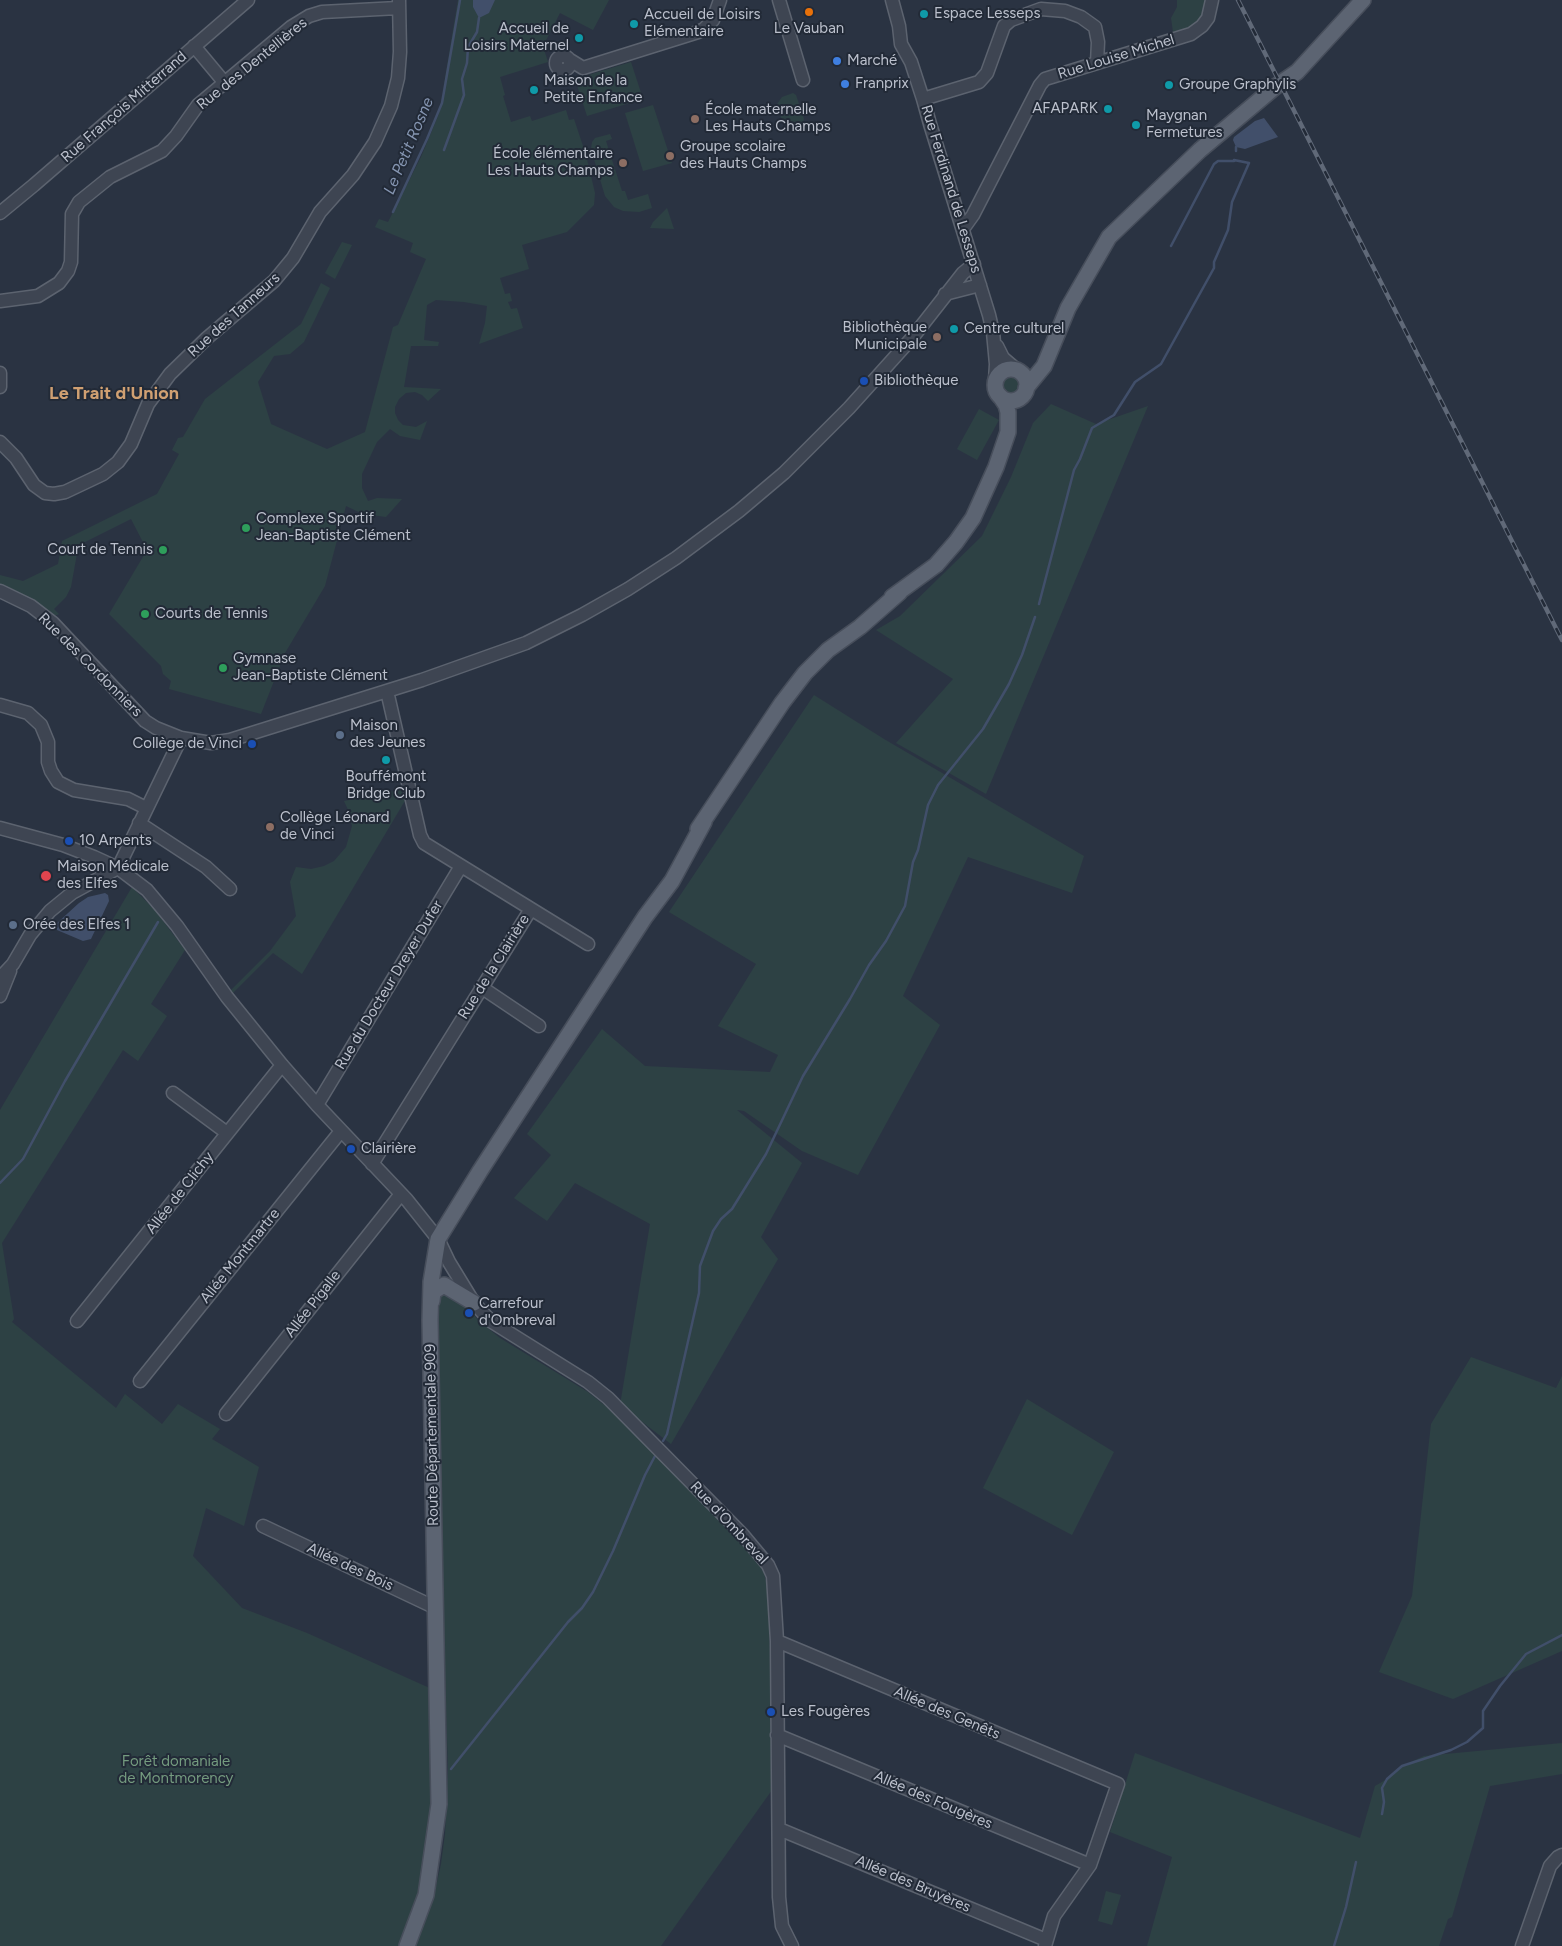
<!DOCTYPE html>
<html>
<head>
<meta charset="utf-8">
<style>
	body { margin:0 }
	canvas { display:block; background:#2a3342 }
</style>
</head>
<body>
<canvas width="1562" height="1946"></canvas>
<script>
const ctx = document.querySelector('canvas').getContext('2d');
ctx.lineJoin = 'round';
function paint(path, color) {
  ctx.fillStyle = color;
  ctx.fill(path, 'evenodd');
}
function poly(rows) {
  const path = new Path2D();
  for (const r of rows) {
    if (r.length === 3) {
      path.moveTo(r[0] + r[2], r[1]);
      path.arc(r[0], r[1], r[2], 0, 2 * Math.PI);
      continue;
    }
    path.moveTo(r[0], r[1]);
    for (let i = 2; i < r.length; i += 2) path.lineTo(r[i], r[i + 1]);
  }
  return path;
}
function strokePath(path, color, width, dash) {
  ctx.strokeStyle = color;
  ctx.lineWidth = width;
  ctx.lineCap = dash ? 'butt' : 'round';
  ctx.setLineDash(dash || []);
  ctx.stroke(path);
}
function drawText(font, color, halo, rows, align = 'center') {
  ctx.font = font + ' Figtree,sans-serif';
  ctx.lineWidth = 4;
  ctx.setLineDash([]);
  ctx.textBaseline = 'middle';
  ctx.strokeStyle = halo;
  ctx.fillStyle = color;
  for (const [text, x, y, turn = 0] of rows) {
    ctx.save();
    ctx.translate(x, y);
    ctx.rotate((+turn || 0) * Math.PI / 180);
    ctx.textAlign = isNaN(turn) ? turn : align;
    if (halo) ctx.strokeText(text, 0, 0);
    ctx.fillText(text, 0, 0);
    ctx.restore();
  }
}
paint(poly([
	[458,0,609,0,593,30,560,13,543,46,548,62,500,77,505,95,503,96,511,122,530,116,532,121,566,110,569,120,574,119,586,155,595,193,594,205,567,232,522,245,529,269,500,278,505,294,510,293,512,301,508,302,511,309,517,308,523,328,479,344,485,323,487,306,464,302,436,300,427,305,424,340,439,342,438,346,411,346,404,387,441,389,428,401,422,395,415,392,406,393,399,399,395,407,395,413,398,420,403,425,416,427,427,421,420,440,400,436,390,429,377,442,362,474,362,488,368,501,377,498,402,499,386,517,363,514,346,506,325,586,285,653,261,714,169,689,171,681,163,674,161,666,109,614,147,550,131,519,83,543,78,548,71,587,66,597,54,609,59,614,57,615,52,616,0,587,0,575,23,581,58,564,62,541,157,494,179,454,172,450,178,438,183,437,205,399,301,324,321,283,330,288,304,342,290,354,274,356,258,382,271,424,327,449,365,432,393,327,398,325,426,259,410,252,413,243,375,227,379,219,388,222,421,157,438,116,442,104,445,78],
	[1177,0,1206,0,1202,15,1197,22,1188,28,1173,32,1171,18,1177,7],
	[631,62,643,99,587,116,575,79],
	[793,93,796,95,804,119,803,122,787,125,782,121,777,104,782,97],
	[653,105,672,163,643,171,625,113],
	[610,134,612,139,606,141,622,191,625,191,628,200,648,194,652,208,639,212,623,211,614,207,605,196,591,149,592,142,595,138],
	[667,208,674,229,650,228,653,222],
	[342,242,352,245,335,279,325,273],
	[1010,385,9],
	[1051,404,1096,424,1148,406,986,794,896,743,953,679,876,630,900,616,982,536,1011,477,1033,423],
	[979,409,999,420,977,460,957,449],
	[814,695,884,739,1084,856,1072,893,968,857,903,996,940,1025,858,1175,802,1151,744,1111,737,1110,802,1163,761,1237,778,1259,671,1444,620,1405,650,1224,575,1183,547,1221,514,1198,551,1155,527,1134,602,1029,645,1066,770,1072,778,1055,718,1026,756,964,669,912],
	[404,789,406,799,302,974,273,953,232,994,230,991,270,951,296,916,290,882,296,867,311,869,324,866,334,861,346,847,352,826,349,812,344,801],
	[132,887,154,909,185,950,151,1004,167,1016,138,1061,123,1050,2,1243,14,1319,12,1322,116,1408,125,1394,162,1424,178,1404,220,1429,212,1439,259,1467,244,1526,206,1508,193,1556,242,1608,307,1633,443,1694,426,1895,433,1900,441,1864,445,1834,448,1769,439,1488,438,1294,452,1292,479,1321,500,1338,588,1392,618,1416,750,1551,764,1573,769,1594,772,1790,661,1946,0,1946,0,1110],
	[1471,1357,1556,1388,1562,1376,1562,1651,1453,1699,1379,1672,1412,1596,1431,1424],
	[1027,1399,1114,1452,1072,1535,983,1488],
	[1562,1743,1562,1774,1490,1786,1452,1917,1448,1919,1439,1946,1147,1946,1172,1857,1110,1832,1135,1753,1360,1838,1375,1786,1387,1779,1402,1766,1424,1756],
	[1106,1891,1121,1895,1112,1925,1098,1921]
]), '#2d4144');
paint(poly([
	[473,0,495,0,489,13,479,18,473,7],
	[1264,118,1278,137,1245,149,1236,147,1233,140,1234,137,1255,121],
	[105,893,108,895,109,901,91,939,83,941,57,930,56,924,79,903,88,897]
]), '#414f6a');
strokePath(poly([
	[444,150,464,95,462,79,467,63,468,47,477,32,479,18],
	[1236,151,1236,147],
	[393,212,427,139,442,103,460,0],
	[1171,246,1214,164,1218,161,1234,161],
	[1039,604,1074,470,1080,459,1092,428,1114,415,1135,382,1161,364,1214,268,1214,262,1228,230,1232,202,1249,163,1234,160],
	[0,1183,23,1159,65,1081,158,922],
	[663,1441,667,1434,699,1293,700,1266,713,1231,721,1219,732,1209,766,1154,803,1076,850,999,869,965,886,941,905,906,913,862,918,850,928,805,938,785,983,729,1009,684,1022,655,1035,617],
	[451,1769,568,1622,582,1608,593,1592,613,1551,645,1475,655,1456],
	[1382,1814,1384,1802,1382,1788,1387,1779,1402,1766,1451,1750,1467,1742,1483,1728,1483,1711,1500,1686,1526,1654,1562,1635],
	[1334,1946,1346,1907,1356,1862]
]), '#414f6a', 2.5);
const minor = poly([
	[779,0,803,80],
	[892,0,899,26,901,44,911,62,923,99,930,124,989,315,993,332,996,364,995,381],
	[194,46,224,82],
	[563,63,7],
	[570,60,583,68,698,32,704,29,713,20,720,0],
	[923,99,979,82,987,73,1004,26,1011,20,1041,9,1065,11,1081,17,1095,27,1098,42,1097,63],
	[0,213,34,185,248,0],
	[963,229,973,215,1040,85,1045,79,1191,34,1202,26,1208,18,1212,0],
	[945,294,980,285],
	[0,301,38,296,59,283,68,271,71,262,72,214,79,202,110,177,162,151,176,136,198,105,291,27,309,16,322,12,398,8],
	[997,346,1003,358,1017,370],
	[0,373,0,387],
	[0,442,16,458,34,485,45,493,54,494,65,492,103,474,118,462,131,444,148,404,170,374,207,338,274,281,293,258,320,212,353,175,375,142,391,106,398,78,400,52,399,0],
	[0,591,31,606,53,623,145,721,156,728,181,738,211,743,230,740,422,680,526,643,582,615,628,589,676,558,739,511,784,473,849,408,912,338,963,273,974,264],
	[387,691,420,835,424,843,588,944],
	[0,705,28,713,41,725,48,742,48,762,51,771,58,782,74,790,128,799,146,808],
	[139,823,206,867,230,889],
	[0,828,63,845,94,857,118,868,147,890,177,926,227,997,282,1065,317,1105,407,1200,438,1239,449,1262,474,1303,483,1313,492,1322,588,1382,608,1398,743,1535,768,1565,773,1576,777,1641,779,1897,782,1926,792,1946],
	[118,868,181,738],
	[0,978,13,964,30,935,50,911,72,893,118,868],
	[481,987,539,1026],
	[0,996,10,971],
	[173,1093,227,1133],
	[317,1105,461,866],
	[372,1164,531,909],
	[77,1321,282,1065],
	[140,1381,341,1131],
	[226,1414,401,1194],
	[263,1526,436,1608],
	[777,1641,1118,1784,1090,1865,1054,1916,1045,1946],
	[777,1735,1090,1865],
	[779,1829,1046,1940],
	[1522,1946,1550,1866,1558,1857,1562,1855]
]);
const major = poly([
	[1011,385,16],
	[1026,388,1044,366,1068,308,1109,237,1200,150,1275,87,1297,72,1363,0],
	[892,597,936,565,956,542,973,518,996,467,1008,432,1008,412,1006,405,1000,396],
	[698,829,782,703,805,673,828,650,860,627,900,592],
	[432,1301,433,1292,444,1285,474,1303],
	[407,1946,426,1895,439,1804,430,1320,431,1282,438,1239,480,1171,645,917,672,881,704,822]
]);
strokePath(minor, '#5c636f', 15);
strokePath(major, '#474e5b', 18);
strokePath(minor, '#3e4552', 12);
strokePath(major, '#5c6472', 15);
const rail = poly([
	[1238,0,1562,640]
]);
strokePath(rail, '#606978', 4.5);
strokePath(rail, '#222a37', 2.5, [8]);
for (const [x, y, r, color] of [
	[809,12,5,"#e8710a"],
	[924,14,5,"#0f9aa8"],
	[634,24,5,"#0f9aa8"],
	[579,38,5,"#0f9aa8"],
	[837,61,5,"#3f7fe0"],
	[845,84,5,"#3f7fe0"],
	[1169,85,5,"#0f9aa8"],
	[534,90,5,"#0f9aa8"],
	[1108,109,5,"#0f9aa8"],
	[695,119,5,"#8d6e63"],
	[1136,125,5,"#0f9aa8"],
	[670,156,5,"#8d6e63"],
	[623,163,5,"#8d6e63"],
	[954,329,5,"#0f9aa8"],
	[937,337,5,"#8d6e63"],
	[864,381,5,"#1a4fb4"],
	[246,528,5,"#2e9e5b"],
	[163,550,5,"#2e9e5b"],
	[145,614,5,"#2e9e5b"],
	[223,668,5,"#2e9e5b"],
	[340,735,5,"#5c6f8a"],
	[252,744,5,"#1a4fb4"],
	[386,760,5,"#0f9aa8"],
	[270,827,5,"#8d6e63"],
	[69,841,5,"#1a4fb4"],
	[46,876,6,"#e0444e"],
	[13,925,5,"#5c6f8a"],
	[351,1149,5,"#1a4fb4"],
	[469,1313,5,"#1a4fb4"],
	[771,1712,5,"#1a4fb4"]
]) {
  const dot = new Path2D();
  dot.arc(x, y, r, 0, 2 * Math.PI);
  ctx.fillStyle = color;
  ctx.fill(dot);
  strokePath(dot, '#222a37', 2);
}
drawText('15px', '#bbc0cc', '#222a37', [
	["Espace Lesseps",934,14],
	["Accueil de Loisirs",644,15],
	["Elémentaire",644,32],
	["Accueil de",569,29,"right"],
	["Loisirs Maternel",569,46,"right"],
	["Le Vauban",809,29,"center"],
	["Marché",847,61],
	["Maison de la",544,81],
	["Petite Enfance",544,98],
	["Franprix",855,84],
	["Groupe Graphylis",1179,85],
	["AFAPARK",1098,109,"right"],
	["École maternelle",705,110],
	["Les Hauts Champs",705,127],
	["Maygnan",1146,116],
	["Fermetures",1146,133],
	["Groupe scolaire",680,147],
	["des Hauts Champs",680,164],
	["École élémentaire",613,154,"right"],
	["Les Hauts Champs",613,171,"right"],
	["Bibliothèque",927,328,"right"],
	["Municipale",927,345,"right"],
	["Centre culturel",964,329],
	["Bibliothèque",874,381],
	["Complexe Sportif",256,519],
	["Jean-Baptiste Clément",256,536],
	["Court de Tennis",153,550,"right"],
	["Courts de Tennis",155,614],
	["Gymnase",233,659],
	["Jean-Baptiste Clément",233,676],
	["Maison",350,726],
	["des Jeunes",350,743],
	["Collège de Vinci",242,744,"right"],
	["Bouffémont",386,777,"center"],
	["Bridge Club",386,794,"center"],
	["Collège Léonard",280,818],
	["de Vinci",280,835],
	["10 Arpents",79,841],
	["Maison Médicale",57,867],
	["des Elfes",57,884],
	["Orée des Elfes 1",23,925],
	["Clairière",361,1149],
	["Carrefour",479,1304],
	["d'Ombreval",479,1321],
	["Les Fougères",781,1712]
], 'left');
drawText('15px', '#bbc0cc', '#222a37', [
	["Rue Louise Michel",1116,57,-17],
	["Rue des Dentellières",252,64,-39],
	["Rue François Mitterrand",124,107,-41],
	["Rue Ferdinand de Lesseps",951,189,73],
	["Rue des Tanneurs",234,315,-42],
	["Rue des Cordonniers",90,665,45],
	["Rue de la Clairière",494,967,-58],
	["Rue du Docteur Dreyer Dufer",389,985,-59],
	["Allée de Clichy",180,1193,-52],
	["Allée Montmartre",240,1256,-51],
	["Allée Pigalle",313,1304,-52],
	["Route Départementale 909",432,1435,-91],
	["Rue d'Ombreval",729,1523,47],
	["Allée des Bois",350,1567,25],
	["Allée des Genêts",947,1713,23],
	["Allée des Fougères",933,1800,23],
	["Allée des Bruyères",913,1884,23]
]);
drawText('15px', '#749b7f', '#222a37', [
	["Forêt domaniale",176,1762],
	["de Montmorency",176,1779]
]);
drawText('italic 16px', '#8595b1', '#222a37', [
	["Le Petit Rosne",409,146,-67]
]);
drawText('bold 18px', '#d0a072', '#222a37', [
	["Le Trait d'Union",114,394]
]);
</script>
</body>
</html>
